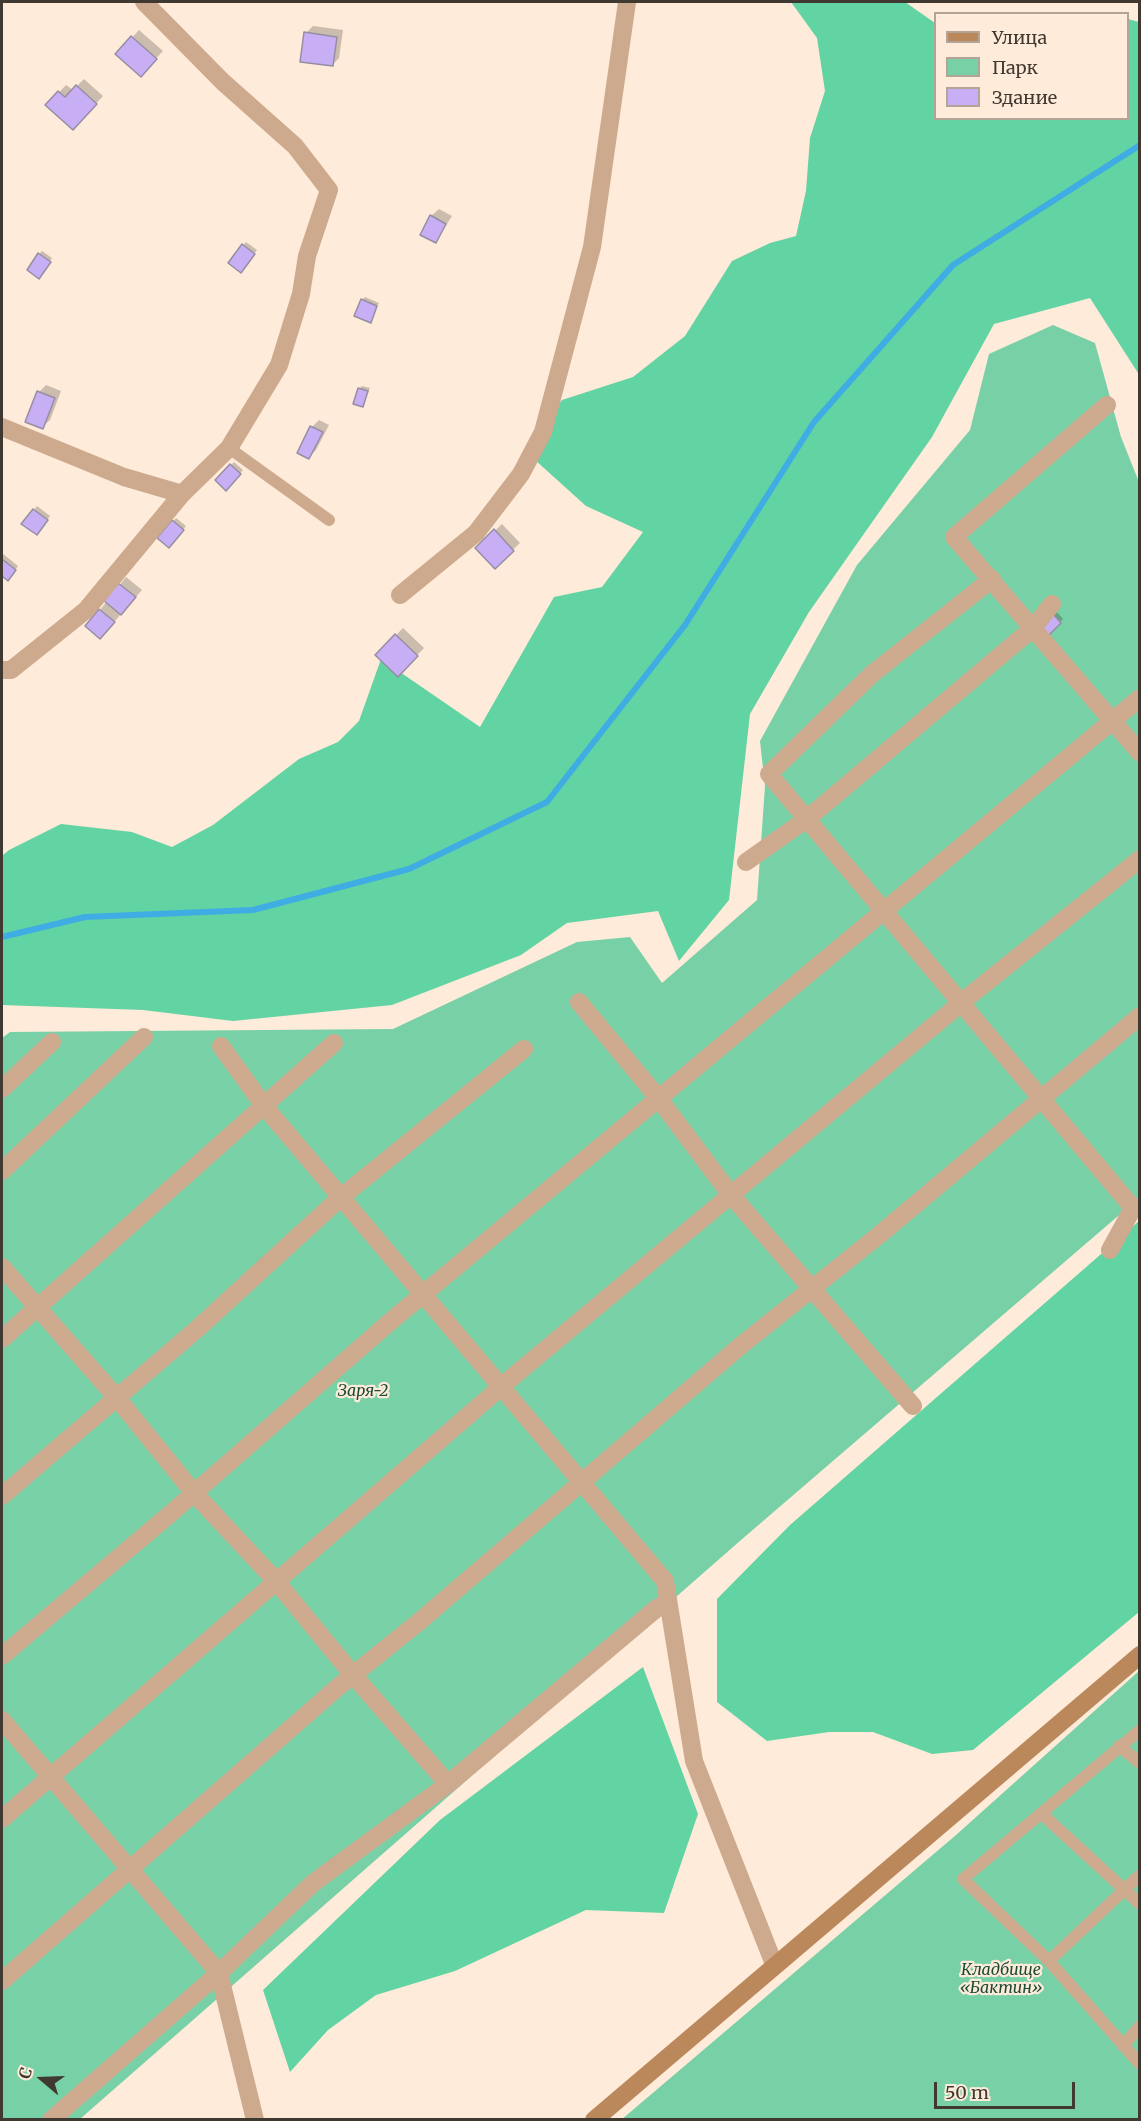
<!DOCTYPE html>
<html>
<head>
<meta charset="utf-8">
<style>
	body { margin:0 }
	#map { position:relative; width:1141px; height:2121px; overflow:hidden; background:#feebd9; font-family:Merriweather,serif }
	canvas { display:block }
	.frame { position:absolute; inset:0; border:3px solid #403932; pointer-events:none }
	.legend { position:absolute; left:934px; top:12px; width:195px; height:108px; box-sizing:border-box; background:#feebd9; border:2px solid #b2a496; margin:0; padding:8px 10px; list-style:none; font-size:18px; color:#403932 }
	.legend li { display:flex; align-items:center; gap:12px; height:30px }
	.legend b { width:30px; border:2px solid #b2a496 }
	.north { position:absolute; left:12px; top:2049px; width:60px; height:60px; -webkit-text-stroke:4px #feebd9; paint-order:stroke; rotate:289deg; font-size:16px; font-weight:700; line-height:24px; text-align:center; color:#403932 }
	.north::after { content:''; display:block; margin:auto; width:21px; height:27px; background:#403932; clip-path:polygon(50% 0,100% 100%,50% 72%,0 100%) }
	.scale { position:absolute; left:934px; top:2082px; width:141px; height:27px; box-sizing:border-box; border:3px solid #403932; border-top:0; padding-left:8px; font-size:18px; line-height:21px; white-space:nowrap; color:#403932; -webkit-text-stroke:4px #feebd9; paint-order:stroke }
</style>
</head>
<body>
<div id="map">
<canvas width="1141" height="2121"></canvas>
<div class="frame"></div>
<ul class="legend">
<li><b style="height:8px;background:#bb885c"></b>Улица</li>
<li><b style="height:16px;background:#78d0a7"></b>Парк</li>
<li><b style="height:16px;background:#c8aef4"></b>Здание</li>
</ul>
<div class="north">С</div>
<div class="scale">50 m</div>
</div>
<script>
const ctx = document.querySelector('canvas').getContext('2d');
ctx.lineJoin = 'round';
function paint(path, color) {
  ctx.fillStyle = color;
  ctx.fill(path, 'evenodd');
}
function poly(rows) {
  const path = new Path2D();
  for (const r of rows) {
    path.moveTo(r[0], r[1]);
    for (let i = 2; i < r.length; i += 2) path.lineTo(r[i], r[i + 1]);
  }
  return path;
}
function strokePath(path, color, width, dash) {
  ctx.strokeStyle = color;
  ctx.lineWidth = width;
  ctx.lineCap = dash ? 'butt' : 'round';
  ctx.setLineDash(dash || []);
  ctx.stroke(path);
}
function drawText(font, color, halo, rows, align = 'center') {
  ctx.font = font + ' Merriweather,serif';
  ctx.lineWidth = 4.5;
  ctx.setLineDash([]);
  ctx.textBaseline = 'middle';
  ctx.strokeStyle = halo;
  ctx.fillStyle = color;
  for (const [text, x, y, turn = 0] of rows) {
    ctx.save();
    ctx.translate(x, y);
    ctx.rotate((+turn || 0) * Math.PI / 180);
    ctx.textAlign = isNaN(turn) ? turn : align;
    if (halo) ctx.strokeText(text, 0, 0);
    ctx.fillText(text, 0, 0);
    ctx.restore();
  }
}
paint(poly([
	[1053,325,1095,343,1121,437,1139,482,1139,1198,741,1540,80,2119,2,2119,2,1038,10,1032,393,1029,577,942,630,937,662,983,757,900,765,786,760,741,857,565,970,430,989,354],
	[1139,1671,1139,2119,621,2120,956,1835]
]), '#78d0a7');
paint(poly([
	[791,2,905,2,935,23,936,118,1128,118,1128,19,1139,22,1139,384,1138,373,1090,298,994,324,932,437,809,612,750,714,729,900,679,961,658,911,567,923,521,955,392,1005,233,1021,143,1010,2,1005,2,856,9,850,61,824,132,832,172,847,213,825,299,759,338,742,359,721,381,659,480,727,554,597,602,587,643,532,586,506,524,450,562,400,633,377,685,336,732,261,770,243,796,236,806,191,810,138,825,91,817,38],
	[1139,1221,1139,1612,973,1750,932,1754,873,1732,829,1732,767,1741,717,1702,717,1599,790,1525],
	[643,1667,698,1814,664,1913,586,1910,455,1971,376,1995,328,2030,290,2072,263,1990,440,1820]
]), '#62d3a2');
paint(poly([
	[313,26,343,30,339,58,332,65,306,33],
	[139,30,163,51,147,68,117,54],
	[84,79,103,96,80,121,47,105,66,85,73,90],
	[439,209,452,216,436,241,431,216],
	[246,242,257,250,244,268,230,262],
	[42,251,52,258,42,274,39,254],
	[365,297,379,303,370,321,362,300],
	[46,385,61,391,50,420,42,427,39,392],
	[362,386,370,388,363,405,359,389],
	[319,420,329,425,316,450,309,457,299,452,312,427],
	[234,462,243,470,226,489,217,480],
	[37,506,50,516,40,530,23,524],
	[176,518,186,526,169,546,159,538],
	[502,524,520,543,495,567,477,548],
	[2,553,18,566,8,579,2,574],
	[126,577,142,590,107,630,100,610],
	[1057,612,1063,619,1047,635,1041,628],
	[403,628,424,648,398,675,377,655]
]), '#0003');
strokePath(poly([
	[2,937,85,917,253,910,409,869,547,802,685,625,814,422,953,265,1140,145]
]), '#40ace4', 6);
const building = poly([
	[304,32,337,37,333,66,300,62,304,32],
	[131,36,157,59,141,77,115,54,131,36],
	[76,85,97,104,73,130,45,105,58,91,65,97,76,85],
	[430,215,446,224,436,243,420,235,430,215],
	[242,244,255,254,241,273,228,263,242,244],
	[38,253,51,262,39,279,27,270,38,253],
	[361,299,377,306,371,323,354,316,361,299],
	[358,388,368,391,363,407,353,404,358,388],
	[37,391,55,398,43,429,25,422,37,391],
	[310,426,323,432,309,459,297,453,310,426],
	[230,464,241,474,226,491,215,480,230,464],
	[33,509,48,520,37,535,21,524,33,509],
	[172,520,184,530,169,548,157,538,172,520],
	[494,529,514,551,495,569,475,548,494,529],
	[2,559,16,570,8,581,2,576,2,559],
	[118,583,136,597,121,615,103,600,118,583],
	[99,609,115,622,100,639,85,626,99,609],
	[1053,614,1061,623,1047,637,1038,628,1053,614],
	[395,634,418,656,398,677,375,655,395,634]
]);
paint(building, '#c8aef4');
strokePath(building, '#958ea3', 1.5);
strokePath(poly([
	[229,448,329,520],
	[1140,1730,963,1879,1049,1961,1140,2064],
	[1119,1746,1140,1763],
	[1042,1814,1140,1904],
	[1049,1961,1140,1875],
	[1123,2046,1140,2026]
]), '#cdaa8d', 12);
strokePath(poly([
	[1107,405,954,537,1140,753],
	[2,427,124,477,182,494],
	[992,579,872,674,769,774,1133,1208,1110,1250],
	[400,595,476,533,521,474,543,432,592,247,627,2],
	[2,670,11,670,86,610,182,494,229,448,279,365,301,294,307,256,329,190,295,146,223,82,144,2],
	[746,862,808,818,1033,628,1052,604],
	[579,1002,659,1099,731,1195,913,1406],
	[221,1046,264,1106,665,1581,694,1761,774,1964],
	[2,1089,52,1042],
	[2,1171,144,1037],
	[2,1267,117,1398,194,1493,276,1581,353,1675,448,1784],
	[2,1339,334,1043],
	[2,1496,197,1329,340,1198,524,1049],
	[2,1656,170,1514,392,1320,1140,698],
	[2,1720,219,1973,255,2120],
	[2,1819,516,1374,973,993,1140,859],
	[2,1981,338,1687,420,1621,739,1347,879,1235,1140,1016],
	[51,2120,219,1973,313,1883,448,1784,657,1608,668,1603]
]), '#cdaa8d', 18);
strokePath(poly([
	[594,2120,1140,1655]
]), '#bb885c', 18);
drawText('italic 16px', '#1b4b36', '#feebd9', [
	["Заря-2",363,1391],
	["Кладбище",1001,1970],
	["«Бактин»",1001,1988]
]);
</script>
</body>
</html>
